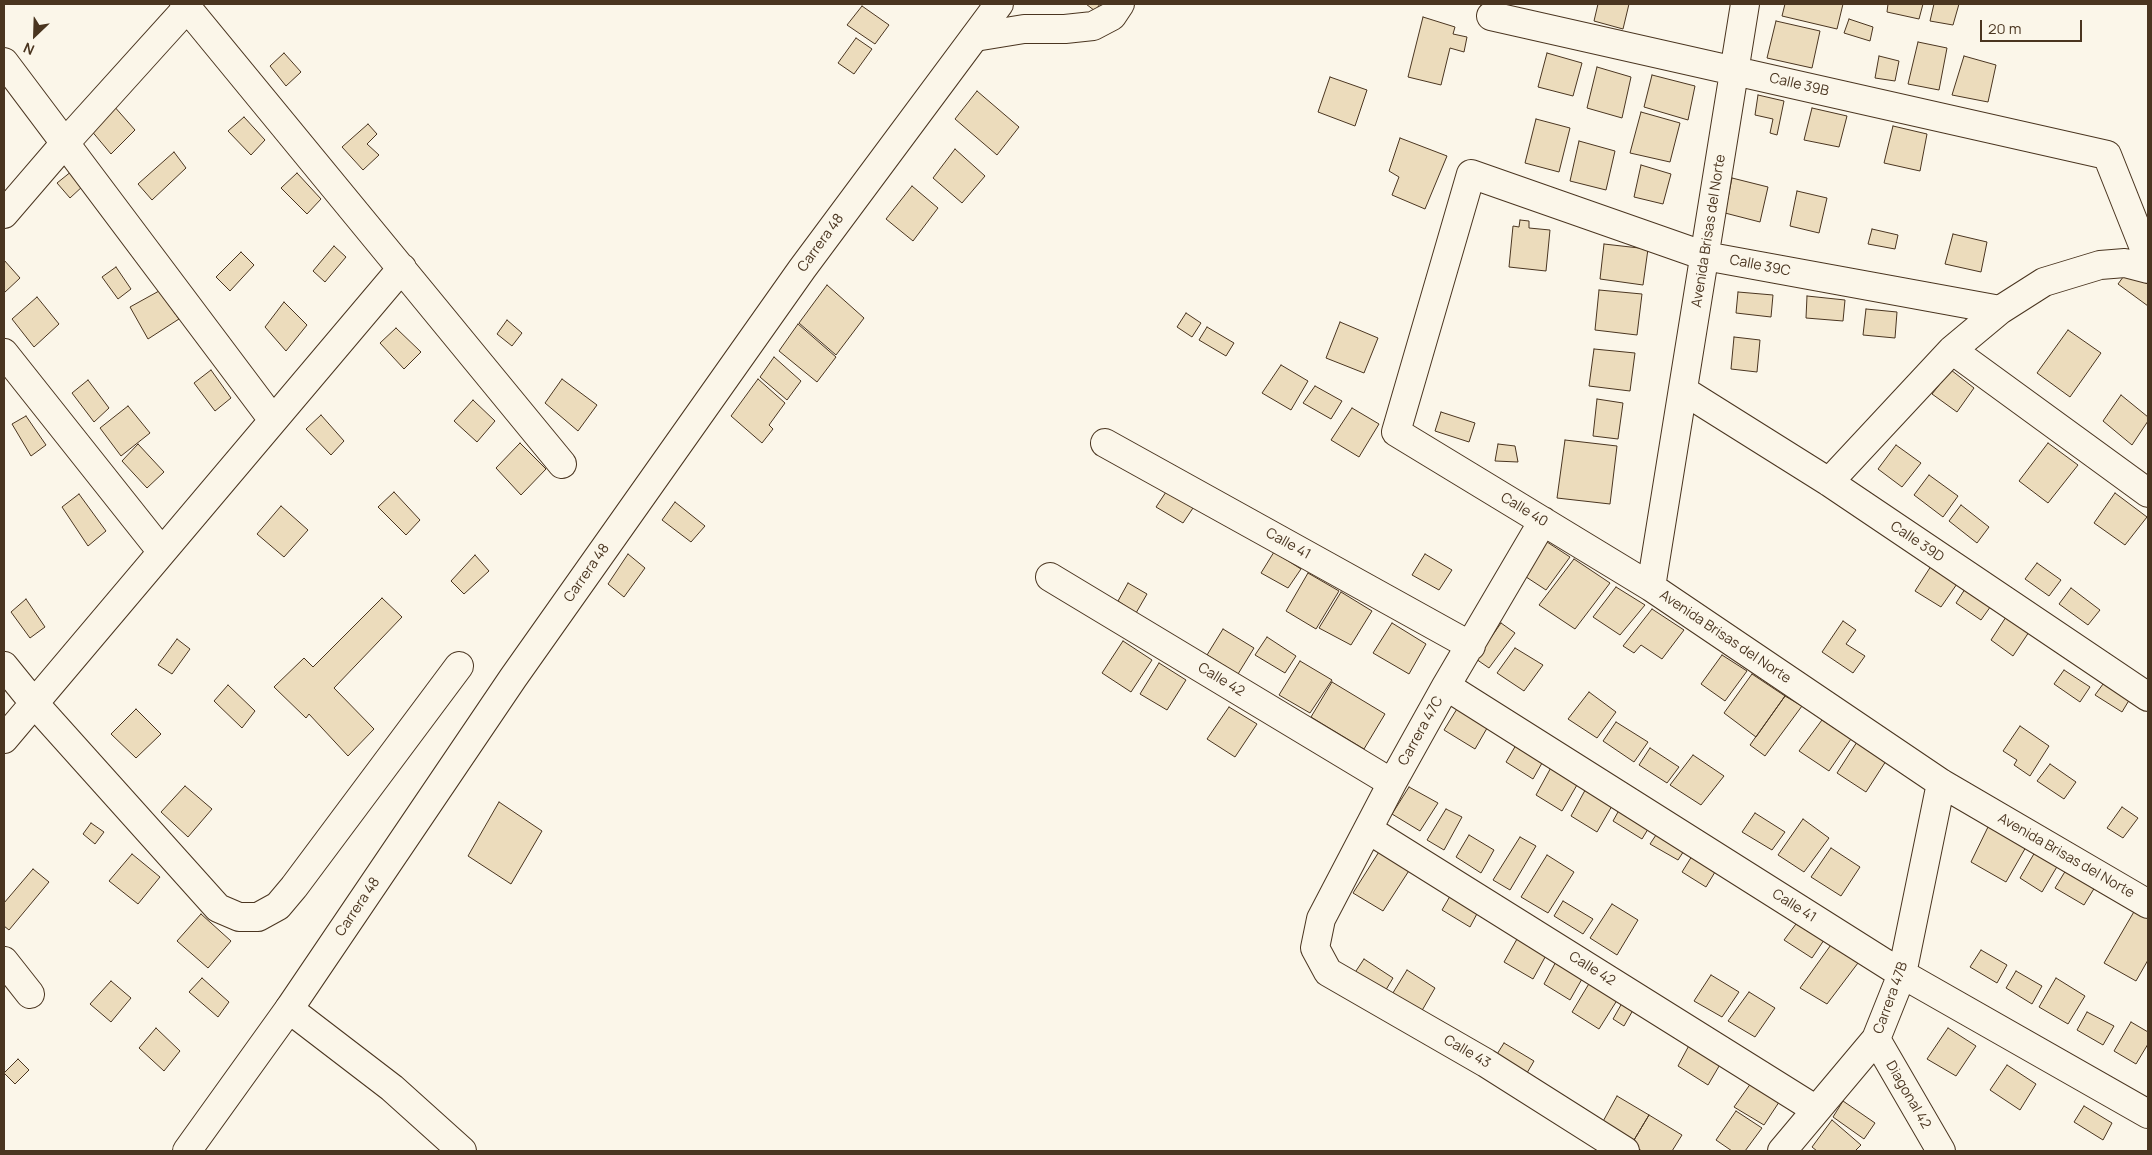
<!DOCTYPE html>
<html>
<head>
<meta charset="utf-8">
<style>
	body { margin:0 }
	#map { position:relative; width:2152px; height:1155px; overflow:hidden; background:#fbf6e9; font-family:Manrope,sans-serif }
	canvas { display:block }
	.frame { position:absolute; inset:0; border:5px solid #4a3520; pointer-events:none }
	.north { position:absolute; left:10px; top:10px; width:50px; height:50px; -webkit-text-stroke:4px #fbf6e9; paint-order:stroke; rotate:204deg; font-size:14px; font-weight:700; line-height:20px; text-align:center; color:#4a3520 }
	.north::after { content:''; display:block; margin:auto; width:18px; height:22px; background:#4a3520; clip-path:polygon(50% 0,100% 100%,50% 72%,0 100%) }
	.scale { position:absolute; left:1980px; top:20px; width:102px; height:22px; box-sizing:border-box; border:2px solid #4a3520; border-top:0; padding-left:6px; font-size:15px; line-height:18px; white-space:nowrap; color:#4a3520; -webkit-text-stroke:4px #fbf6e9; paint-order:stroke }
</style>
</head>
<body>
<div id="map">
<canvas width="2152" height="1155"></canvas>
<div class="frame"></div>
<div class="north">N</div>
<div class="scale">20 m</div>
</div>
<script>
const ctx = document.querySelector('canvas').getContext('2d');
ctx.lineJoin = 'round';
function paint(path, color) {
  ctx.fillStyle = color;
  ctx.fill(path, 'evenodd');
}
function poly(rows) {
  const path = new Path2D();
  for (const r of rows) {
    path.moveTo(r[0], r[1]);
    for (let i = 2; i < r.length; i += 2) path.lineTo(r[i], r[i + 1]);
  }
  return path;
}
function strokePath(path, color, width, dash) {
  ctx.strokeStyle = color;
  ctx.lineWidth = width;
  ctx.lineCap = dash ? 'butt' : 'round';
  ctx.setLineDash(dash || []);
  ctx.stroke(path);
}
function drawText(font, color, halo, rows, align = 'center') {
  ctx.font = font + ' Manrope,sans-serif';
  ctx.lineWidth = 4;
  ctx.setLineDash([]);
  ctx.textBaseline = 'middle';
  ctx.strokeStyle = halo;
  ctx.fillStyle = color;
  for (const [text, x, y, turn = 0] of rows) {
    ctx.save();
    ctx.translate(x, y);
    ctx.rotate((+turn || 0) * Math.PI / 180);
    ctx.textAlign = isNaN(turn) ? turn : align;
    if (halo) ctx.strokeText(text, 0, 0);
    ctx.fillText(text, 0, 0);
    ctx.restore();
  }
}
const building = poly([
	[1086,4,1100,4,1095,11,1086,4],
	[1598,4,1629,4,1623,29,1594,21,1598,4],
	[1785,4,1843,4,1837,29,1782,16,1785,4],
	[1888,4,1923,4,1919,19,1887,12,1888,4],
	[1934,4,1959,4,1953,25,1930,21,1934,4],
	[862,6,889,25,875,44,847,25,862,6],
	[1423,17,1455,27,1453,34,1467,37,1464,52,1450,48,1441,85,1408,77,1423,17],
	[1849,19,1873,27,1870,41,1844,33,1849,19],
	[1776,21,1820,31,1812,68,1767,58,1776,21],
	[856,38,872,49,854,74,838,63,856,38],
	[1918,42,1947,48,1939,90,1908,84,1918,42],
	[284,53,301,72,286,86,270,66,284,53],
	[1547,53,1582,63,1573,96,1538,87,1547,53],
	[1879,56,1899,61,1895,81,1875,78,1879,56],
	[1964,56,1996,65,1988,102,1952,95,1964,56],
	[1597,67,1631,77,1622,118,1587,108,1597,67],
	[1652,75,1695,86,1688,120,1644,107,1652,75],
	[1330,77,1367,90,1355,126,1318,112,1330,77],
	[977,91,1019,127,997,155,955,119,977,91],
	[1758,95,1784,101,1777,135,1770,133,1773,119,1755,115,1758,95],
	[113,105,135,130,111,154,90,129,113,105],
	[1812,108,1847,116,1839,147,1804,140,1812,108],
	[1641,112,1680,123,1670,162,1630,153,1641,112],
	[244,117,265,140,251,155,228,131,244,117],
	[1536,119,1570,128,1559,172,1525,163,1536,119],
	[368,124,377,134,367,144,379,155,363,170,342,147,368,124],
	[1893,126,1927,134,1920,171,1884,163,1893,126],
	[1400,138,1447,156,1425,209,1392,195,1399,177,1389,171,1400,138],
	[1579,141,1615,151,1606,190,1570,181,1579,141],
	[955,149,985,176,962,203,933,178,955,149],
	[174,152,186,168,152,200,138,184,174,152],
	[1641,165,1671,174,1663,204,1634,197,1641,165],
	[72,171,84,185,70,198,57,183,72,171],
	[297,173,321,199,307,214,281,188,297,173],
	[1732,178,1768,187,1760,222,1725,213,1732,178],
	[912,186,938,208,913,241,886,219,912,186],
	[1797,191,1827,198,1819,233,1790,226,1797,191],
	[1520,220,1529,221,1529,228,1550,230,1546,271,1509,267,1513,226,1519,227,1520,220],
	[1872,229,1898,235,1895,249,1868,244,1872,229],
	[1953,234,1987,242,1981,272,1945,264,1953,234],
	[1604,244,1648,249,1643,285,1600,279,1604,244],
	[334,246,346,257,325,282,313,271,334,246],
	[241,252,254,265,230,291,216,277,241,252],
	[4,260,20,278,4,293,4,260],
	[116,267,131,289,118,299,102,277,116,267],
	[2129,269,2148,283,2148,306,2118,284,2129,269],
	[827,285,864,318,836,355,799,323,827,285],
	[1599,290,1642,294,1637,335,1595,330,1599,290],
	[159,291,179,319,148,339,130,307,159,291],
	[1738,292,1773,295,1771,317,1736,313,1738,292],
	[1807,296,1845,300,1843,321,1806,318,1807,296],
	[37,297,59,324,34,347,12,319,37,297],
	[284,302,307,325,286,351,265,327,284,302],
	[1866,309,1897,312,1895,338,1863,335,1866,309],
	[1186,313,1201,323,1192,337,1177,327,1186,313],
	[507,320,522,333,512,346,497,334,507,320],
	[1340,322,1378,338,1364,373,1326,358,1340,322],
	[798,324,836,357,817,382,779,351,798,324],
	[1207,327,1234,343,1226,356,1199,340,1207,327],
	[396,328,421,352,404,369,380,343,396,328],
	[2068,330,2101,353,2070,397,2037,373,2068,330],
	[1734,337,1760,340,1757,372,1731,369,1734,337],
	[1594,349,1635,353,1630,391,1589,386,1594,349],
	[774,357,801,381,787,400,760,377,774,357],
	[1281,365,1308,381,1291,410,1262,393,1281,365],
	[211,370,231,398,215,411,194,383,211,370],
	[1951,370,1974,388,1957,412,1932,394,1951,370],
	[562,379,597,405,578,431,545,403,562,379],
	[758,379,785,403,769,425,773,429,762,443,731,416,758,379],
	[88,380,109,408,94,422,72,393,88,380],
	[1315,386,1342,401,1331,419,1303,403,1315,386],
	[2121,395,2148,417,2148,421,2132,445,2103,421,2121,395],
	[1597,399,1623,403,1618,439,1593,436,1597,399],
	[473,400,495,421,477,442,454,421,473,400],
	[128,406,150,433,121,456,100,428,128,406],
	[1352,408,1379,424,1359,457,1331,440,1352,408],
	[1441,412,1475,423,1469,442,1435,431,1441,412],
	[321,415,344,441,331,455,306,429,321,415],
	[26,416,46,445,31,456,12,424,26,416],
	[1565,440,1617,446,1610,504,1557,498,1565,440],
	[520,443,546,469,521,495,496,468,520,443],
	[2048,443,2078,465,2048,503,2019,481,2048,443],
	[138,444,164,472,147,488,122,461,138,444],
	[1498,444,1515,446,1518,462,1495,461,1498,444],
	[1896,445,1921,463,1902,487,1878,469,1896,445],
	[1929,475,1958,496,1943,517,1914,495,1929,475],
	[1168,489,1195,505,1183,523,1156,507,1168,489],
	[394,492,420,520,406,535,378,507,394,492],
	[2115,493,2147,517,2125,545,2094,523,2115,493],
	[79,494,106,531,88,546,62,507,79,494],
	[675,502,705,526,691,542,662,520,675,502],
	[1961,505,1989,527,1977,543,1949,521,1961,505],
	[281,506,308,530,284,557,257,534,281,506],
	[1541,538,1570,557,1546,590,1517,571,1541,538],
	[1274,552,1301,569,1288,588,1261,573,1274,552],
	[628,554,645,568,624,597,608,584,628,554],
	[1425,554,1452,570,1439,590,1412,575,1425,554],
	[475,555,489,571,464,594,451,581,475,555],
	[1574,559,1610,583,1575,629,1539,605,1574,559],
	[1933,563,1959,581,1941,607,1915,591,1933,563],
	[2037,563,2061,580,2049,596,2025,579,2037,563],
	[1308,573,1339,591,1316,629,1286,611,1308,573],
	[1128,583,1147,594,1136,613,1118,601,1128,583],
	[1967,586,1993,603,1981,620,1956,603,1967,586],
	[1616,587,1645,605,1620,635,1593,617,1616,587],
	[2071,588,2100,610,2088,625,2059,604,2071,588],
	[1341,592,1372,611,1351,645,1319,628,1341,592],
	[382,598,402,617,334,688,374,729,348,756,309,714,306,718,274,687,304,658,313,667,382,598],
	[26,599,45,627,30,638,11,612,26,599],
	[1652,609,1684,630,1662,659,1641,645,1634,653,1623,646,1652,609],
	[2008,614,2031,629,2013,656,1991,640,2008,614],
	[1843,621,1856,630,1846,644,1865,656,1853,673,1822,652,1843,621],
	[1392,623,1426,644,1409,674,1373,653,1392,623],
	[1501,623,1515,633,1489,668,1476,659,1501,623],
	[1223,629,1254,648,1238,674,1207,655,1223,629],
	[1267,637,1296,656,1285,673,1255,655,1267,637],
	[177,639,190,649,172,674,158,665,177,639],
	[1123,641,1152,660,1131,692,1102,673,1123,641],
	[1515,648,1543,665,1524,691,1497,673,1515,648],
	[1722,655,1747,671,1725,701,1701,684,1722,655],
	[1300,661,1332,680,1310,713,1279,695,1300,661],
	[1159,663,1186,680,1167,710,1140,694,1159,663],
	[2064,670,2090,687,2080,702,2054,684,2064,670],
	[1752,674,1785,696,1756,737,1724,713,1752,674],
	[2106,680,2131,697,2122,712,2095,695,2106,680],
	[1332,682,1385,714,1364,749,1311,717,1332,682],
	[228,685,255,711,242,728,214,701,228,685],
	[1589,692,1616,712,1597,738,1568,719,1589,692],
	[1785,696,1802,706,1765,756,1750,745,1785,696],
	[1460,704,1490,723,1475,749,1444,730,1460,704],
	[1229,707,1257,724,1235,757,1207,739,1229,707],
	[136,709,161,734,136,758,111,734,136,709],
	[1822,720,1851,739,1829,771,1799,751,1822,720],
	[1616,722,1648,742,1634,762,1603,741,1616,722],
	[2020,726,2049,746,2030,776,2014,765,2017,760,2003,751,2020,726],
	[1519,740,1546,756,1533,779,1506,762,1519,740],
	[1857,742,1886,761,1866,792,1837,773,1857,742],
	[1650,748,1679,767,1667,783,1639,765,1650,748],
	[1693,755,1724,776,1701,805,1670,785,1693,755],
	[1554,762,1581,778,1562,811,1536,795,1554,762],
	[2050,764,2076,782,2064,799,2037,781,2050,764],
	[1589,783,1616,799,1597,832,1571,816,1589,783],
	[185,786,212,809,188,837,161,812,185,786],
	[1409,787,1438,803,1420,831,1392,814,1409,787],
	[499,802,542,831,511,884,468,856,499,802],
	[1623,803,1653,821,1642,839,1613,821,1623,803],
	[2122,807,2138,818,2123,838,2107,828,2122,807],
	[1446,809,1462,817,1444,850,1427,840,1446,809],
	[1755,813,1785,832,1772,850,1742,832,1755,813],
	[1803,819,1829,838,1804,872,1778,855,1803,819],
	[91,823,104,832,95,844,83,834,91,823],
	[1989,825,2026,847,2006,882,1971,862,1989,825],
	[1662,826,1689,843,1678,860,1650,844,1662,826],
	[1469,835,1494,850,1481,873,1456,857,1469,835],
	[1520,837,1536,846,1510,890,1493,880,1520,837],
	[1382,847,1412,866,1383,911,1353,893,1382,847],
	[1697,848,1721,862,1706,887,1682,872,1697,848],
	[1831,848,1860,867,1841,896,1811,877,1831,848],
	[2035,852,2058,865,2042,892,2020,878,2035,852],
	[132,854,160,877,138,904,109,881,132,854],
	[1547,855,1574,872,1548,913,1521,897,1547,855],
	[33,869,49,882,9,930,4,926,4,903,33,869],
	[2066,870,2095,887,2084,905,2055,888,2066,870],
	[1453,891,1480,908,1470,927,1442,910,1453,891],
	[1563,901,1593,919,1583,934,1554,916,1563,901],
	[1612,904,1638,920,1617,955,1590,938,1612,904],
	[2135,910,2148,917,2148,960,2136,981,2104,963,2135,910],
	[201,914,231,941,208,968,177,941,201,914],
	[1796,924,1824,940,1812,958,1784,940,1796,924],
	[1521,932,1549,950,1533,979,1504,962,1521,932],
	[1833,942,1861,959,1827,1004,1800,988,1833,942],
	[1981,950,2007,965,1997,983,1970,967,1981,950],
	[1559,956,1586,972,1570,1000,1544,984,1559,956],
	[1364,959,1393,978,1384,993,1354,974,1364,959],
	[1407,970,1435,988,1420,1014,1391,996,1407,970],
	[2016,971,2042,986,2032,1004,2006,988,2016,971],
	[1711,975,1739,992,1722,1017,1694,1001,1711,975],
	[1593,977,1621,994,1599,1029,1572,1012,1593,977],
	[202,978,229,1002,218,1017,189,992,202,978],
	[2056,978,2085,996,2068,1024,2039,1007,2056,978],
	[111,981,131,998,111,1022,90,1004,111,981],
	[1749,992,1775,1008,1755,1037,1728,1021,1749,992],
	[1626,996,1637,1003,1624,1026,1613,1019,1626,996],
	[2087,1012,2114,1026,2103,1045,2077,1030,2087,1012],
	[2131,1022,2148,1032,2148,1044,2136,1064,2114,1051,2131,1022],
	[156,1028,180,1051,164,1071,139,1048,156,1028],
	[1948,1028,1976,1046,1956,1076,1927,1059,1948,1028],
	[1693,1038,1725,1056,1708,1085,1678,1066,1693,1038],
	[1504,1043,1534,1061,1524,1078,1494,1059,1504,1043],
	[18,1059,29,1070,15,1084,4,1073,18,1059],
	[2007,1065,2036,1084,2020,1110,1990,1090,2007,1065],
	[1756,1076,1785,1093,1764,1125,1734,1107,1756,1076],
	[1617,1096,1649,1115,1631,1145,1601,1125,1617,1096],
	[1843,1101,1875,1123,1864,1139,1833,1117,1843,1101],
	[2084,1106,2112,1123,2103,1140,2074,1122,2084,1106],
	[1736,1111,1762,1128,1745,1151,1732,1151,1716,1140,1736,1111],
	[1649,1115,1682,1135,1672,1151,1642,1151,1631,1145,1649,1115],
	[1832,1120,1861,1145,1855,1151,1817,1151,1812,1147,1832,1120]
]);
paint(building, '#ecdcbc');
strokePath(building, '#4a3520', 1);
const minor = poly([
	[184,4,562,464],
	[1491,16,2107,155,2148,258],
	[975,37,1024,29,1065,29,1093,26,1112,16,1120,4],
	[4,62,273,420],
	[4,214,65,143,187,8],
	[2000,310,1705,256,1471,174,1396,432,1651,587,1941,783,2148,904],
	[1952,350,2148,493],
	[4,353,162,552],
	[1684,391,1829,482,2148,697],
	[1105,443,1471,646],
	[1829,482,1952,350,2000,310,2044,282,2100,265,2125,263,2148,269],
	[1543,521,1446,686,1392,783,1321,919,1315,948,1328,972,1486,1063,1625,1151],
	[1050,577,1392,783],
	[1651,587,1745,4],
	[4,666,34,703,218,908,239,917,258,917,278,906,294,887,459,666],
	[1446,686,1902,974,2148,1114],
	[4,739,402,268],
	[1369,830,1815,1109],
	[4,961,30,994],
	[289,1009,392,1088,462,1151],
	[1876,1039,1941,1151],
	[1782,1151,1876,1039,1902,974,1941,783]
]);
const major = poly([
	[187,1151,289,1009,513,678,802,269,999,4]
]);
strokePath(minor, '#4a3520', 30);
strokePath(major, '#4a3520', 30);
strokePath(minor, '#fbf6e9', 28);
strokePath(major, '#fbf6e9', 28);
drawText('14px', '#4a3520', '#fbf6e9', [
	["Calle 39B",1799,85,13],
	["Avenida Brisas del Norte",1709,231,-81],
	["Carrera 48",821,243,-54],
	["Calle 39C",1760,266,11],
	["Calle 40",1524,510,31],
	["Calle 39D",1917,542,34],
	["Calle 41",1288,544,29],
	["Carrera 48",587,573,-55],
	["Avenida Brisas del Norte",1725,637,34],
	["Calle 42",1221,680,31],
	["Carrera 47C",1421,731,-61],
	["Avenida Brisas del Norte",2066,856,30],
	["Calle 41",1794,906,32],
	["Carrera 48",358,907,-56],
	["Calle 42",1592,969,32],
	["Carrera 47B",1891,998,-70],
	["Calle 43",1467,1052,30],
	["Diagonal 42",1908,1095,60]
]);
</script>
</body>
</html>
